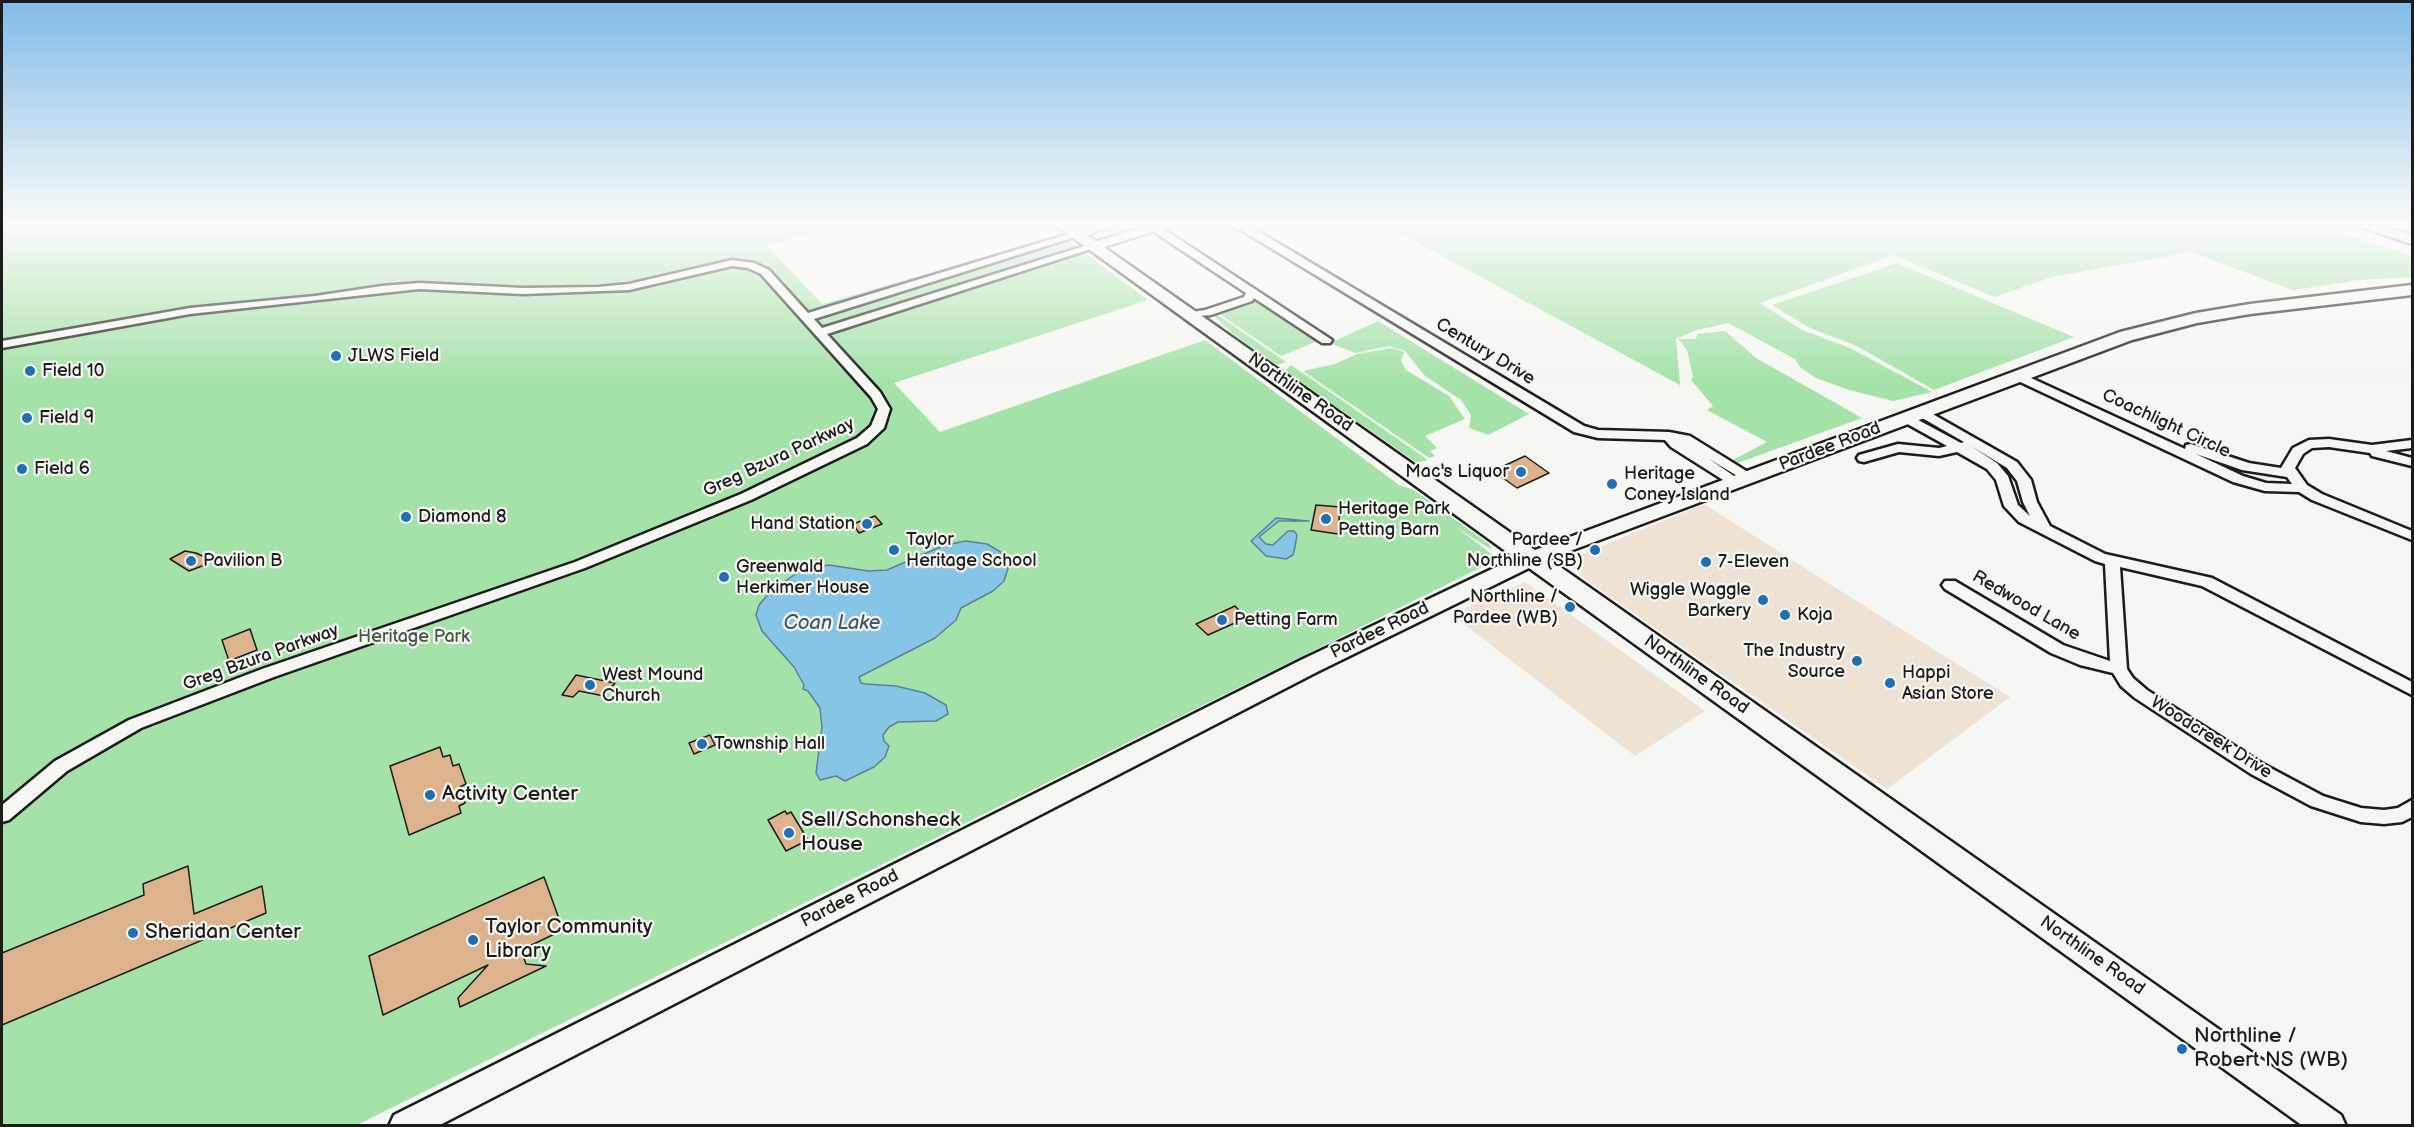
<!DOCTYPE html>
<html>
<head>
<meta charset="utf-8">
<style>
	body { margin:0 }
	#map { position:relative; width:2414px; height:1127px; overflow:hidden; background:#f6f6f2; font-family:"Balsamiq Sans",sans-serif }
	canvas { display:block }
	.frame { position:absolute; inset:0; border:3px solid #1c1c1c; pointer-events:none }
</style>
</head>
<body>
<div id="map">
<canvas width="2414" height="1127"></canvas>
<div class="frame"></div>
</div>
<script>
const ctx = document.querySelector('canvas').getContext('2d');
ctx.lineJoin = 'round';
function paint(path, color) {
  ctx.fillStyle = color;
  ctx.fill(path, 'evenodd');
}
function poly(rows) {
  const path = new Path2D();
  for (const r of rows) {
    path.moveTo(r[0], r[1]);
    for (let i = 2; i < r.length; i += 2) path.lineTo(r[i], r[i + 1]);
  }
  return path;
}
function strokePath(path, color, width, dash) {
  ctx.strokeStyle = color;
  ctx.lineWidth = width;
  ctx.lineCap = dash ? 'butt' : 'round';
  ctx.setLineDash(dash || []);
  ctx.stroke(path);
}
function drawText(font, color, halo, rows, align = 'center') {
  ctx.font = font + ' "Balsamiq Sans",sans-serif';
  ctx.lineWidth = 4.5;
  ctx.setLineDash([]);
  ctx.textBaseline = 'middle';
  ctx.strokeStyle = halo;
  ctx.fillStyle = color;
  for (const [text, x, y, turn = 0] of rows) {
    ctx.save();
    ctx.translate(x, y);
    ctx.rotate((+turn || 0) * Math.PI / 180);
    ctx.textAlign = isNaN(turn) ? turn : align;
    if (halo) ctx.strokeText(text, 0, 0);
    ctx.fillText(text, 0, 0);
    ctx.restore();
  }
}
paint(poly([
	[1704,504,1877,614,2010,697,1887,789,1586,580,1566,561],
	[1525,582,1705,711,1635,756,1451,614]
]), '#eee2d4');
paint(poly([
	[2,224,846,224,767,245,822,304,1061,235,1148,300,894,383,940,432,1205,340,1399,485,1414,490,1489,544,1492,550,1456,527,1498,559,357,1125,2,1126],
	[1122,224,1160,224,1110,238,1100,231],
	[1383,224,2313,224,2412,256,2412,277,2361,280,2293,290,2190,252,2052,277,1994,297,1894,255,1760,303,1802,330,1850,348,1932,392,1893,401,1849,390,1816,378,1800,367,1795,359,1728,323,1697,330,1676,339,1680,385],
	[1897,263,2074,337,1934,390,1857,346,1810,328,1772,305],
	[1249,301,1260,303,1318,341,1281,356,1217,312],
	[1215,313,1286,362,1277,365,1232,333,1214,316],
	[1378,321,1529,414,1488,435,1469,428,1471,415,1461,400,1424,375,1405,351,1389,346,1355,353,1330,343],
	[1725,331,1756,358,1862,418,1735,464,1731,461,1767,442,1707,410,1713,406,1691,380,1693,377,1687,350,1678,339,1696,339,1697,334],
	[1392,348,1404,352,1401,361,1406,370,1449,396,1465,419,1425,436,1437,448,1430,451,1435,456,1429,458,1303,371,1335,364,1357,354],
	[1291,365,1428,460,1417,463,1285,371]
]), '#a5e2a9');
const water = poly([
	[1276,518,1309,521,1279,521,1259,537,1266,544,1273,545,1288,531,1294,531,1297,535,1295,547,1293,555,1286,559,1266,556,1251,541,1276,518],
	[966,541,987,544,1004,554,1009,565,1004,581,993,591,961,608,956,620,935,638,859,677,861,683,866,684,896,686,925,693,946,705,948,714,936,721,898,722,889,727,883,735,884,741,889,746,885,757,874,767,845,781,836,776,820,780,816,773,822,727,820,708,808,691,803,689,804,685,794,667,762,631,756,615,759,605,772,590,803,569,829,565,868,571,887,570,945,545,966,541]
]);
paint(water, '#87c5e7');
strokePath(water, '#5c8196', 1.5);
const building = poly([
	[1525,456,1549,473,1517,488,1493,471,1525,456],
	[1316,505,1340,507,1338,534,1311,530,1316,505],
	[875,516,882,524,859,533,853,524,875,516],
	[185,551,196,553,209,559,202,566,189,571,170,559,185,551],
	[1235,606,1246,618,1208,635,1196,624,1235,606],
	[250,629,257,650,229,661,222,640,250,629],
	[576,675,615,683,604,696,579,691,573,697,562,695,576,675],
	[710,735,715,745,694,754,689,743,710,735],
	[440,747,443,757,450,755,453,766,459,764,466,784,460,787,465,803,459,806,461,813,409,835,390,766,440,747],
	[785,811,787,814,791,812,808,840,786,851,768,820,785,811],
	[188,866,194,914,262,886,266,913,2,1025,2,953,144,895,143,884,188,866],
	[544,877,563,930,521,950,526,964,546,966,460,1007,458,998,488,965,383,1015,369,956,544,877]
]);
paint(building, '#ddb38e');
strokePath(building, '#1c1c1c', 1.5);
const minor = poly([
	[1228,224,1251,227,1584,426,1598,430,1669,432,1690,436,1756,477,1749,481,1744,480,1709,459,1743,482,1736,486,1731,485,1671,447,1665,440,1598,438,1574,432,1243,231,1228,224],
	[1151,226,1159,226,1332,340,1330,343,1322,343,1254,298,1252,301,1211,315,1186,317,1186,313,1205,310,1244,297,1246,293,1151,230,1151,226],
	[1072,233,1081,235,814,319,822,328,1088,245,1097,247,827,334,880,392,890,409,884,428,867,444,751,500,585,568,274,677,141,728,67,771,9,820,2,822,2,805,55,761,129,720,262,669,575,562,741,494,857,438,871,426,878,409,871,397,761,274,748,268,732,266,629,290,523,294,419,289,190,314,2,348,2,341,190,308,315,296,382,286,419,283,523,288,598,287,629,284,732,260,754,263,769,270,808,313,1072,233],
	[2018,372,2185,449,2186,445,2191,444,2249,463,2281,468,2293,448,2309,440,2329,439,2372,445,2412,440,2412,448,2386,451,2412,458,2412,466,2372,456,2370,453,2329,447,2312,448,2303,454,2295,468,2307,485,2322,494,2412,531,2412,540,2312,500,2299,492,2265,491,2233,482,2014,379,2014,373,2018,372],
	[2196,454,2242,470,2287,477,2292,484,2266,483,2243,476,2196,454],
	[1922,408,2017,462,2031,480,2037,502,2050,526,2105,554,2212,578,2412,682,2412,695,2202,586,2120,567,2127,669,2133,678,2147,690,2263,764,2323,796,2361,808,2384,810,2398,808,2412,800,2412,817,2402,822,2384,824,2361,822,2311,806,2251,774,2135,698,2121,686,2113,673,2080,665,2051,653,1945,589,1942,585,1945,581,1955,581,2063,645,2110,661,2105,564,2095,561,2019,522,2004,506,1996,480,1987,469,1957,452,1939,456,1899,452,1864,462,1859,461,1857,458,1859,455,1898,444,1939,448,1947,446,1902,421,1900,418,1907,414,1961,443,1964,442,1917,415,1916,412,1922,408],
	[1971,446,2007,468,2017,481,2023,502,2030,516,2018,505,2008,476,1997,463,1971,446]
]);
const tertiary = poly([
	[1096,224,1118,224,1076,239,1069,235,1096,224],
	[1155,224,1177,224,1092,251,1085,247,1087,244,1155,224]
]);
const secondary = poly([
	[1054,224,1071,224,1535,550,2120,332,2196,313,2250,304,2412,285,2412,295,2250,314,2197,323,2132,340,1549,559,2341,1115,2346,1126,2303,1126,1529,568,1317,672,438,1126,389,1126,394,1115,1301,660,1515,558,1054,224],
	[2352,224,2375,224,2412,235,2412,244,2352,224]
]);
strokePath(minor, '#1c1c1c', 5);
strokePath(tertiary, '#1c1c1c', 4);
strokePath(secondary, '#1c1c1c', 5);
paint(minor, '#f6f6f2');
paint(tertiary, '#f6f6f2');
paint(secondary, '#f6f6f2');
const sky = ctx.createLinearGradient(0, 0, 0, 382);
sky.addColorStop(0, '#81bbe8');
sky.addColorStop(0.59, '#fbfbf9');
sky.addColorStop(1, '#fbfbf900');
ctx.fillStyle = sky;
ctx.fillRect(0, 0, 2414, 382);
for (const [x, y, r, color] of [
	[336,356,6,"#1f6fb2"],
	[30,371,6,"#1f6fb2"],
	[27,418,6,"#1f6fb2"],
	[22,469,6,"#1f6fb2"],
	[1521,472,6,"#1f6fb2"],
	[1612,484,6,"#1f6fb2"],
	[406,517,6,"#1f6fb2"],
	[1326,519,6,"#1f6fb2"],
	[867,524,6,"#1f6fb2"],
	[894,550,6,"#1f6fb2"],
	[1595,550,6,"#1f6fb2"],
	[191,561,6,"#1f6fb2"],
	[1706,562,6,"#1f6fb2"],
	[724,577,6,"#1f6fb2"],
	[1763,600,6,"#1f6fb2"],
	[1570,607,6,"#1f6fb2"],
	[1785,615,6,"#1f6fb2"],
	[1222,620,6,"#1f6fb2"],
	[1857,661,6,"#1f6fb2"],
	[1890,683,6,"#1f6fb2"],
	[590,685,6,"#1f6fb2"],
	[702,744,6,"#1f6fb2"],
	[430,795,6,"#1f6fb2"],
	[789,833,6,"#1f6fb2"],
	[133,933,6,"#1f6fb2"],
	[473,940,6,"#1f6fb2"],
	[2182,1049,6,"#1f6fb2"]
]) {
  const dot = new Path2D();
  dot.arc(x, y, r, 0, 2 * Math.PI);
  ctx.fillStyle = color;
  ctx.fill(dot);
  strokePath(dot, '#f6f6f2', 2);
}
drawText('18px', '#1c1c1c', '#f6f6f2', [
	["Century Drive",1485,352,31],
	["Northline Road",1300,393,35],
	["Coachlight Circle",2166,424,25],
	["Pardee Road",1830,447,-21],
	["Greg Bzura Parkway",779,458,-25],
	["Redwood Lane",2026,606,30],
	["Pardee Road",1380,631,-26],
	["Greg Bzura Parkway",261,658,-20],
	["Northline Road",1696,675,35],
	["Woodcreek Drive",2211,738,32],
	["Pardee Road",850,899,-27],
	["Northline Road",2092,956,35]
]);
drawText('18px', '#1c1c1c', '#f6f6f2', [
	["JLWS Field",348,356],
	["Field 10",42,371],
	["Field 9",39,418],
	["Field 6",34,469],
	["Mac's Liquor",1509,472,"right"],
	["Heritage",1624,474],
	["Coney Island",1624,495],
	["Heritage Park",1338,509],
	["Petting Barn",1338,530],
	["Diamond 8",418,517],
	["Hand Station",855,524,"right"],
	["Taylor",906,540],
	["Heritage School",906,561],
	["Pardee /",1583,540,"right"],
	["Northline (SB)",1583,561,"right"],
	["Pavilion B",203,561],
	["7-Eleven",1718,562],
	["Greenwald",736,567],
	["Herkimer House",736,588],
	["Wiggle Waggle",1751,590,"right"],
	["Barkery",1751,611,"right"],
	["Northline /",1558,597,"right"],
	["Pardee (WB)",1558,618,"right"],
	["Koja",1797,615],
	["Petting Farm",1234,620],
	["The Industry",1845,651,"right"],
	["Source",1845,672,"right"],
	["Happi",1902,673],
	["Asian Store",1902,694],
	["West Mound",602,675],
	["Church",602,696],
	["Township Hall",714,744]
], 'left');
drawText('18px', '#455746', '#f6f6f2', [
	["Heritage Park",414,637]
]);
drawText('italic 20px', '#415763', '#f6f6f2', [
	["Coan Lake",832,624]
]);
drawText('21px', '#1c1c1c', '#f6f6f2', [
	["Activity Center",442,795],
	["Sell/Schonsheck",801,821],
	["House",801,845],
	["Taylor Community",485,928],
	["Library",485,952],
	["Sheridan Center",145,933],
	["Northline /",2194,1037],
	["Robert NS (WB)",2194,1061]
], 'left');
</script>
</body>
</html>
